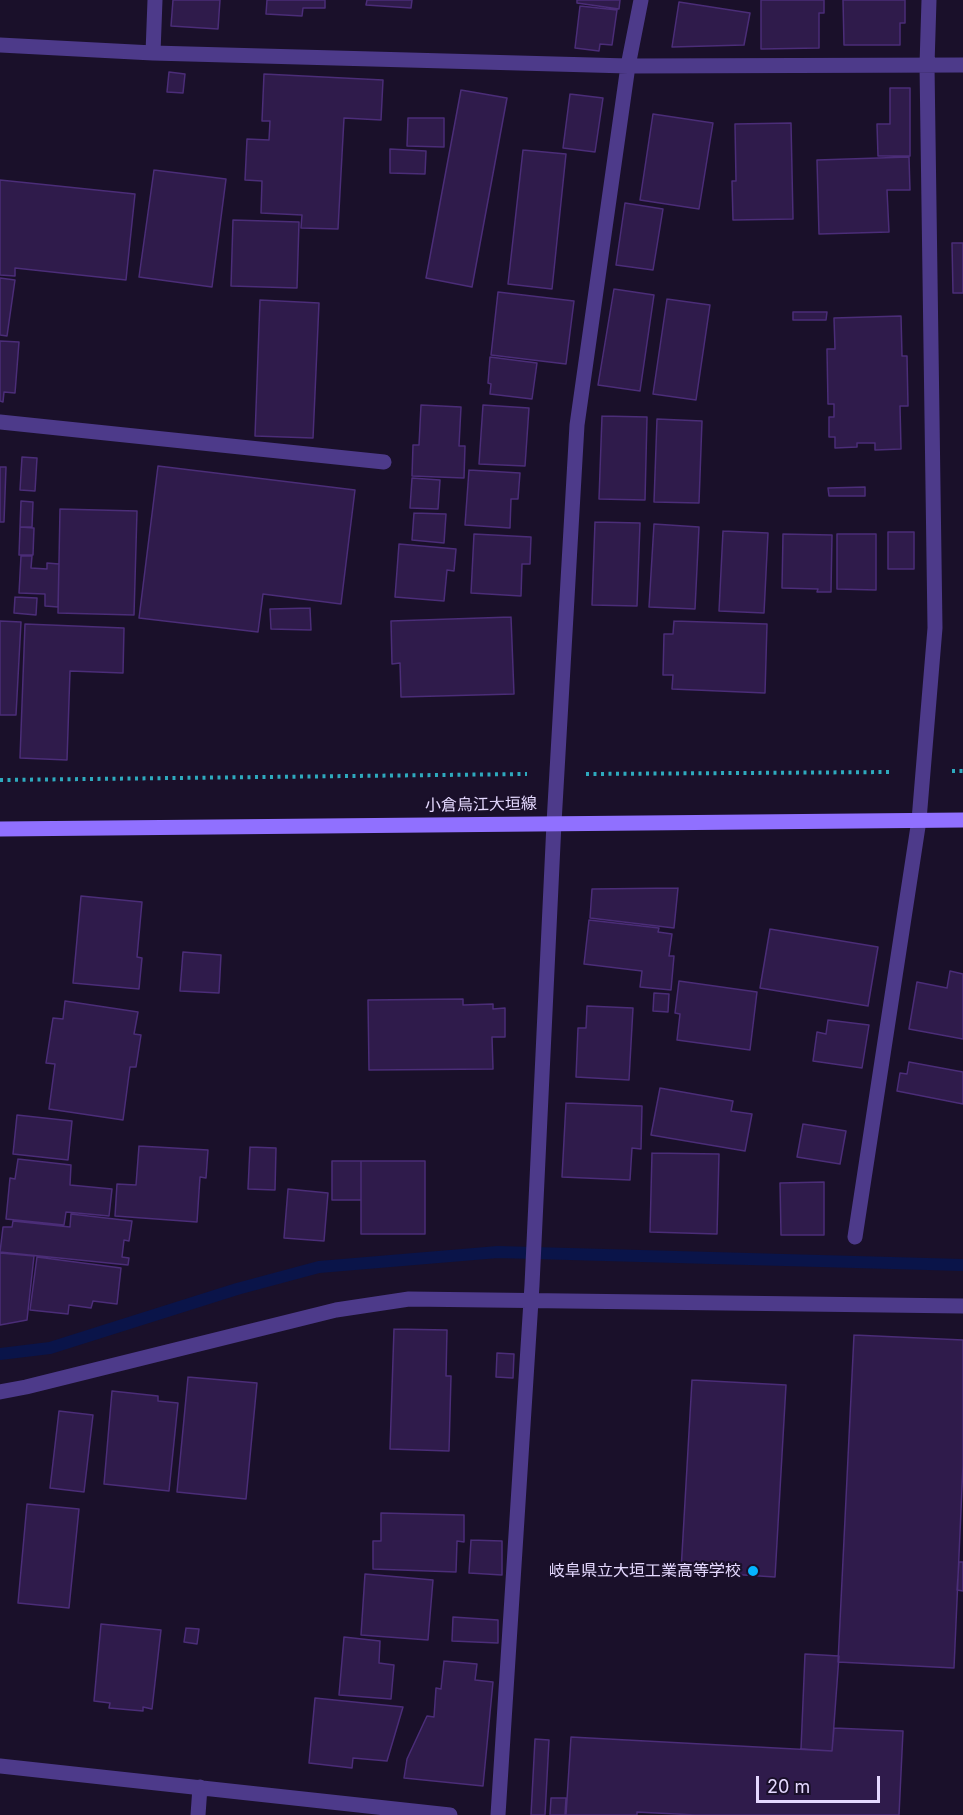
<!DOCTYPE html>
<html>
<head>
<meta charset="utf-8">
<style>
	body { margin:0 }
	#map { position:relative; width:963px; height:1815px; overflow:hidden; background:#1a102a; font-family:Inter,sans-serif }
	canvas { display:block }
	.scale { position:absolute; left:756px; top:1776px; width:124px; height:27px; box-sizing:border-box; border:3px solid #e5d9ff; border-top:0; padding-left:8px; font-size:18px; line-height:21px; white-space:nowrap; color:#e5d9ff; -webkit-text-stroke:4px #1a102a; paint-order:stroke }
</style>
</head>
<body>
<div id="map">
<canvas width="963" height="1815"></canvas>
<div class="scale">20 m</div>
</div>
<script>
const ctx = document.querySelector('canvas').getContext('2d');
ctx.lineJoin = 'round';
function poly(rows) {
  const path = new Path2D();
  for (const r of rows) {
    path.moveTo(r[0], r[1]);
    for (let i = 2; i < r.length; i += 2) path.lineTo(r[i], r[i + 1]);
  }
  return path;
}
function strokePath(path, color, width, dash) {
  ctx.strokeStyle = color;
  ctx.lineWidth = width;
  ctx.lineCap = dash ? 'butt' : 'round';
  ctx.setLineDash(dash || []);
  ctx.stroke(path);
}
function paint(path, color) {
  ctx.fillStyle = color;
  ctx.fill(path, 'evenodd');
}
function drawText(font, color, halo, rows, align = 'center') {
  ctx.font = font + ' Inter,"Noto Sans JP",sans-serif';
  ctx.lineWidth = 4.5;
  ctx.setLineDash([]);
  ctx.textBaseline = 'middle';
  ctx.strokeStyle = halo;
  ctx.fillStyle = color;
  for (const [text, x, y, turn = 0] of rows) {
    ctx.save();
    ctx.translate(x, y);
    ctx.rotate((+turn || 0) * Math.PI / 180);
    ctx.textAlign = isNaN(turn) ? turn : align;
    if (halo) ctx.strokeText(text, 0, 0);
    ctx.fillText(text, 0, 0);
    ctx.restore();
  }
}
strokePath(poly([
	[0,1354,50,1348,237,1289,319,1267,498,1252,963,1265]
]), '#0a1449', 12);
const building = poly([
	[173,0,220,0,218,29,171,26,173,0],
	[267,0,325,0,325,8,303,8,302,16,266,14,267,0],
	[367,0,412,0,411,8,366,5,367,0],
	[577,0,620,0,619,9,577,3,577,0],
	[761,0,824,0,824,13,819,13,819,48,761,49,761,0],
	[843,0,905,0,905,23,900,23,900,45,844,45,843,0],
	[679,2,750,13,744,45,672,47,679,2],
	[580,6,617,10,612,45,600,44,599,51,575,48,580,6],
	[169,72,185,74,183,93,167,92,169,72],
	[264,74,383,80,381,120,344,118,338,229,301,228,302,215,261,213,262,181,245,180,247,139,269,140,270,121,262,121,264,74],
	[890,88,910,88,910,156,878,156,877,124,890,124,890,88],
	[461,90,507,98,472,287,426,278,461,90],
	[570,94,603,98,595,152,563,148,570,94],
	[653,114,713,123,699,209,640,200,653,114],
	[408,118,444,118,444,147,407,146,408,118],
	[791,123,793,219,733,220,732,181,736,181,735,124,791,123],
	[390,149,426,151,425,174,390,173,390,149],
	[523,150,566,154,552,289,508,284,523,150],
	[909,157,910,190,887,190,889,232,819,234,817,160,909,157],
	[154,170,226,179,212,287,139,277,154,170],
	[0,180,135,194,126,280,15,268,15,276,0,275,0,180],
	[625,203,663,209,653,270,616,265,625,203],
	[233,220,299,222,297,288,231,286,233,220],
	[952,243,963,243,963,293,953,293,952,243],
	[0,278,15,280,7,336,0,335,0,278],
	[614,289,654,295,640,391,598,385,614,289],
	[498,292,574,301,566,364,491,355,498,292],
	[667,299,710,305,696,400,653,394,667,299],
	[260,300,319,303,313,438,255,436,260,300],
	[793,312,827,312,826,320,793,320,793,312],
	[901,316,902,356,907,356,908,406,900,406,901,449,875,450,875,443,857,443,857,447,835,448,835,437,829,437,829,417,834,417,834,404,828,404,827,349,835,349,834,318,901,316],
	[0,341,19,342,15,393,4,392,3,402,0,401,0,341],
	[490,357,537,363,532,399,490,394,491,384,488,383,490,357],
	[421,405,461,407,459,446,465,446,464,478,412,476,413,445,419,445,421,405],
	[483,405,529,408,525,466,479,464,483,405],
	[602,416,647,417,645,500,599,499,602,416],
	[657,419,702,421,699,503,654,502,657,419],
	[22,457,37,458,35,491,20,490,22,457],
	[158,466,355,490,341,604,263,594,258,632,139,618,158,466],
	[0,467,6,467,4,522,0,522,0,467],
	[469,470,520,473,518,499,511,499,510,528,465,525,469,470],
	[412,478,440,480,438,509,410,508,412,478],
	[865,487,865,496,829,496,828,488,865,487],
	[21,501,33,502,32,527,20,527,21,501],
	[60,509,137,511,134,615,58,613,60,509],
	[414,513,446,514,444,543,412,540,414,513],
	[595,522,640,523,637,606,592,605,595,522],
	[654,524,699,527,695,609,649,607,654,524],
	[20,527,34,528,33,555,19,555,20,527],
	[723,531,768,533,764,613,719,611,723,531],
	[888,532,914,532,914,569,888,569,888,532],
	[474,534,531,537,530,564,522,564,521,596,471,593,474,534],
	[783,534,832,535,831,592,817,592,818,589,782,588,783,534],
	[837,534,876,534,876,590,837,589,837,534],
	[399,544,456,549,454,571,447,570,444,601,395,597,399,544],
	[21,556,32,556,31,568,47,569,47,563,59,564,58,607,45,606,45,594,19,593,21,556],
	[15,597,37,598,36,615,14,613,15,597],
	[310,608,311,630,271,629,270,609,310,608],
	[511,617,514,694,401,697,400,663,392,664,391,621,511,617],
	[0,621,21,622,16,715,0,715,0,621],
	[674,621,767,624,765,693,672,689,673,675,663,675,664,634,673,634,674,621],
	[25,624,124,628,123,673,70,671,67,760,20,758,25,624],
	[678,888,674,928,590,918,592,889,678,888],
	[81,896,142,902,137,957,142,958,139,989,73,983,81,896],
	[589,920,659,928,658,932,672,934,669,956,674,956,671,990,640,987,642,971,584,964,589,920],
	[770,929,878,947,868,1006,760,988,770,929],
	[183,952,221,955,219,993,180,991,183,952],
	[950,971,963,974,963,1039,909,1029,917,982,947,988,950,971],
	[679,981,757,992,750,1050,677,1040,680,1014,675,1013,679,981],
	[654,993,669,994,668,1012,653,1011,654,993],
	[463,999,463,1005,493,1004,493,1009,505,1008,505,1037,492,1037,493,1069,369,1070,368,1000,463,999],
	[65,1001,138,1012,134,1034,141,1035,136,1067,130,1067,123,1120,49,1109,55,1064,46,1063,53,1018,63,1019,65,1001],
	[587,1006,633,1008,629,1080,576,1077,578,1028,586,1028,587,1006],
	[828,1020,869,1025,862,1068,813,1061,817,1032,826,1034,828,1020],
	[909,1062,963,1072,963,1104,897,1091,900,1073,907,1074,909,1062],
	[660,1088,733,1101,731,1111,752,1114,745,1151,651,1135,660,1088],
	[566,1103,642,1106,641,1149,632,1148,630,1180,562,1177,566,1103],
	[17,1115,72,1121,68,1160,13,1154,17,1115],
	[803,1124,846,1131,840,1164,797,1157,803,1124],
	[139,1146,208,1150,206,1178,200,1177,197,1222,115,1216,117,1184,136,1185,139,1146],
	[250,1147,276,1148,275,1190,248,1189,250,1147],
	[652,1153,719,1154,717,1234,650,1232,652,1153],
	[18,1159,71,1165,70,1185,112,1189,109,1216,66,1212,64,1225,6,1219,10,1178,15,1179,18,1159],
	[332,1161,361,1161,361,1200,332,1200,332,1161],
	[361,1161,425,1161,425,1234,361,1234,361,1161],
	[824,1182,824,1235,781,1235,780,1183,824,1182],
	[288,1189,328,1193,324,1241,284,1238,288,1189],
	[71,1214,132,1221,129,1241,124,1240,122,1257,129,1258,128,1265,0,1252,3,1227,12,1227,13,1221,70,1227,71,1214],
	[0,1253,34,1256,27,1320,0,1325,0,1253],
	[37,1257,121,1268,117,1304,93,1301,91,1308,69,1305,68,1314,30,1310,37,1257],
	[394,1329,447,1330,446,1376,451,1376,449,1451,390,1449,394,1329],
	[854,1335,963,1340,963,1465,954,1668,838,1662,854,1335],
	[497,1353,514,1354,513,1378,496,1377,497,1353],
	[188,1377,257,1383,246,1499,177,1492,188,1377],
	[692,1380,786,1385,775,1577,681,1571,692,1380],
	[112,1391,158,1396,158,1401,178,1403,169,1491,104,1484,112,1391],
	[59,1411,93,1415,84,1492,50,1488,59,1411],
	[27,1504,79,1509,69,1608,18,1603,27,1504],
	[381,1513,464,1515,464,1542,457,1541,456,1572,373,1569,373,1541,381,1541,381,1513],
	[471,1540,502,1541,502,1575,469,1573,471,1540],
	[959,1562,963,1562,963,1591,957,1590,959,1562],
	[365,1574,433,1580,428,1640,361,1635,365,1574],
	[453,1617,498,1620,498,1643,452,1641,453,1617],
	[101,1624,161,1630,152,1709,143,1707,143,1711,109,1708,110,1703,94,1701,101,1624],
	[186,1628,199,1629,197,1644,184,1642,186,1628],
	[344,1637,380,1641,379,1663,394,1665,391,1699,339,1695,344,1637],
	[805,1654,839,1656,832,1751,801,1749,805,1654],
	[444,1661,477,1664,475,1680,493,1682,483,1786,404,1778,407,1759,427,1716,434,1717,436,1688,441,1689,444,1661],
	[315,1698,403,1707,387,1761,353,1758,352,1768,309,1763,315,1698],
	[834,1728,903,1731,899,1815,695,1815,637,1812,637,1815,566,1815,571,1737,832,1751,834,1728],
	[535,1739,549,1740,545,1815,531,1815,535,1739],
	[551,1798,566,1798,565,1815,550,1815,551,1798]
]);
paint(building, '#2f1b4b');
strokePath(building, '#4b2d78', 1.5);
strokePath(poly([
	[952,771,963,771],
	[586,774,893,772],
	[0,780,527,774]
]), '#2eaabe', 4, [3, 4.5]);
strokePath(poly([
	[0,45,153,53,628,66,963,65],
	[153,53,155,0],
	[0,422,384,462],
	[855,1237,919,820,935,628,927,65,929,0],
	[0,1392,26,1387,336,1310,409,1299,963,1306],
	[0,1766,450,1815],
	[198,1815,200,1787],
	[498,1815,532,1285,554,823,577,425,628,66,641,0]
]), '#4d3a8a', 15);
strokePath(poly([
	[0,829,963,820]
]), '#9070ff', 15);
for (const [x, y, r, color] of [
	[753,1571,6,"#05b4ff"]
]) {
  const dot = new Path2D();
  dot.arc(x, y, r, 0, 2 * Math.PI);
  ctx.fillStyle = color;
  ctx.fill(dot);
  strokePath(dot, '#1a102a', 2);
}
drawText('16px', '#e5d9ff', '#1a102a', [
	["小倉烏江大垣線",481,805,-1]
]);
drawText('16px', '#e5d9ff', '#1a102a', [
	["岐阜県立大垣工業高等学校",741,1571]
], 'right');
</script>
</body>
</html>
